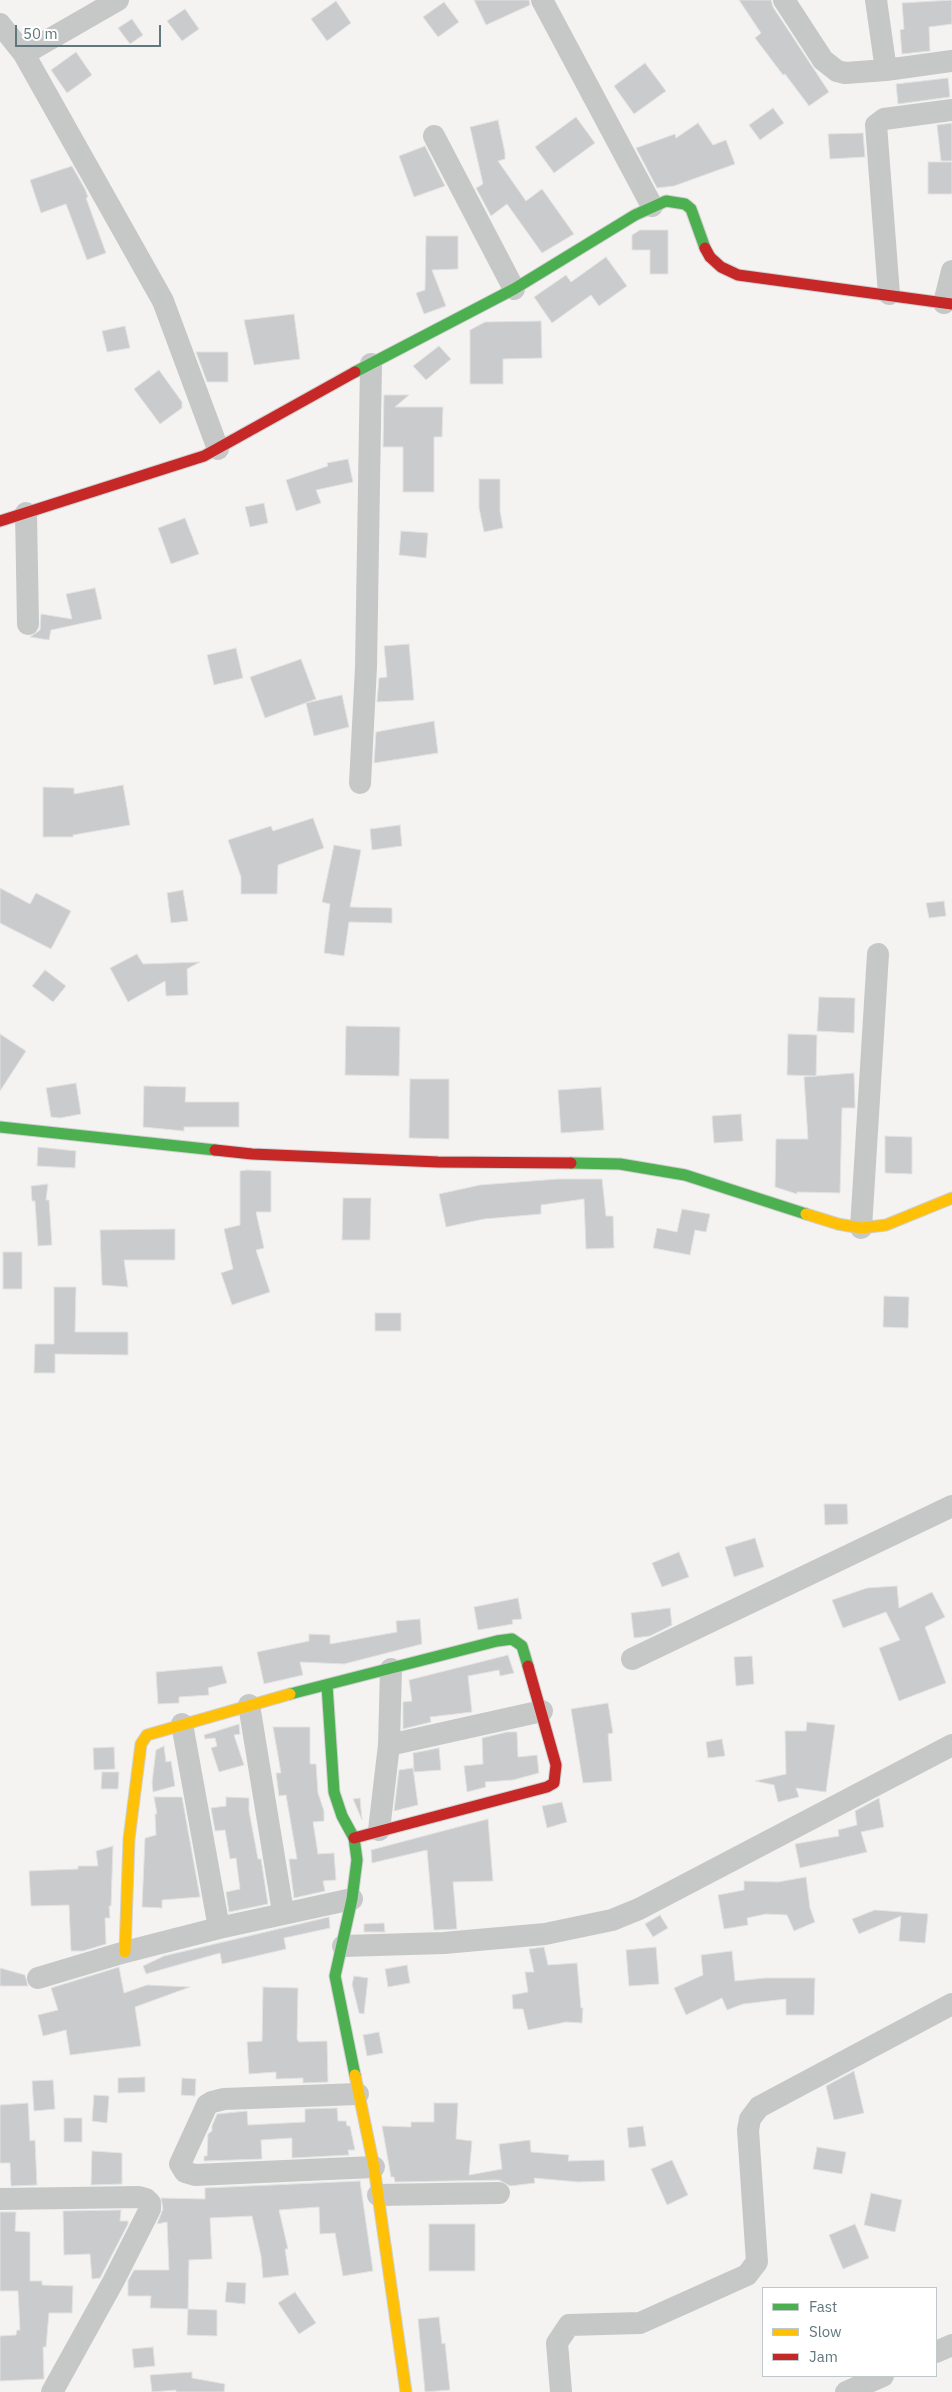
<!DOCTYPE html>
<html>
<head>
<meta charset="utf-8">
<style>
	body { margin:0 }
	#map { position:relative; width:952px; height:2392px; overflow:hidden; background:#f4f3f2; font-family:"IBM Plex Sans",sans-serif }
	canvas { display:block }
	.legend { position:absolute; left:762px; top:2287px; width:175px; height:90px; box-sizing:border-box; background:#fff; border:1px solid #bfc9cb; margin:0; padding:6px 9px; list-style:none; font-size:15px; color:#60777c }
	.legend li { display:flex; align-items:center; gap:10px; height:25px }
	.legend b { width:25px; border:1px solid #bfc9cb }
	.scale { position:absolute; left:15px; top:25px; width:146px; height:22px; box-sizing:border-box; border:2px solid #60777c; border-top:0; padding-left:6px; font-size:15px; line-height:18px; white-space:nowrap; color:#60777c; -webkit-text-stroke:4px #fff; paint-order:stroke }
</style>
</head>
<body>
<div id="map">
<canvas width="952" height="2392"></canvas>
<ul class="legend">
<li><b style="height:6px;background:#4caf50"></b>Fast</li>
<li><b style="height:6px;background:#ffc107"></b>Slow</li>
<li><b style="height:6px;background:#c62828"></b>Jam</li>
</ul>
<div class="scale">50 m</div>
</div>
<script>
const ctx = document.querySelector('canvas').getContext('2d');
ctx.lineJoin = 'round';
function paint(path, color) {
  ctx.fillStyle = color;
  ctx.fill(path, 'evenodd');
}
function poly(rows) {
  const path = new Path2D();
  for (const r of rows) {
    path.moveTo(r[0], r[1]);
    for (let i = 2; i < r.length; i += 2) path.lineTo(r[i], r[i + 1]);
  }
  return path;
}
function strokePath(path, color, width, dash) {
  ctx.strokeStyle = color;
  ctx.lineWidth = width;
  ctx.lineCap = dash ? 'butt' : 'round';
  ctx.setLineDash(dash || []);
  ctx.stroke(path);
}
const building = poly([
	[474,0,529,0,530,5,486,25,474,0],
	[739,0,771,0,773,7,829,92,809,106,785,74,783,75,755,38,761,33,739,0],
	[952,0,952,24,929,27,930,51,902,54,900,30,904,29,902,3,952,0],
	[336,1,351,23,327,41,311,19,336,1],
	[444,2,459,22,438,37,423,17,444,2],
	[185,9,199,29,182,41,167,21,185,9],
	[132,19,143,35,130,44,118,28,132,19],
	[76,52,92,75,67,93,51,70,76,52],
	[645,63,666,91,634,114,614,86,645,63],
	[948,78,950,97,898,104,896,84,948,78],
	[773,108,784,123,760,140,749,125,773,108],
	[576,117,595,143,554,173,535,147,576,117],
	[498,120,505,153,505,159,498,161,526,201,542,189,574,234,542,253,507,204,491,216,476,188,483,184,470,127,498,120],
	[698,123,713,145,726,140,735,164,674,186,657,188,636,148,675,134,676,138,698,123],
	[952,123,952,161,941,161,937,125,952,123],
	[863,133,865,157,830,159,828,134,863,133],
	[425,146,445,186,414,197,399,156,425,146],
	[928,162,952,162,952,194,928,194,928,162],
	[72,166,85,189,88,197,86,198,106,253,87,260,66,204,41,213,30,180,72,166],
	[640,230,668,230,668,274,650,274,650,250,632,250,632,235,640,230],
	[426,236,458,236,458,269,432,270,446,306,424,314,416,293,425,290,426,236],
	[606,257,627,286,599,306,591,295,552,323,534,297,566,275,571,282,606,257],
	[294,314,300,359,254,365,244,320,294,314],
	[541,321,542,358,503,359,503,384,470,384,470,330,485,322,541,321],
	[125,326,130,348,107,352,102,331,125,326],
	[439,346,451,359,426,380,413,366,439,346],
	[196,352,228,352,228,382,207,382,196,352],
	[159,370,182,402,182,408,160,424,134,389,159,370],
	[384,395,409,395,395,407,443,407,442,437,434,437,434,492,403,492,403,447,383,447,384,395],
	[348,459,353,482,316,490,321,503,296,511,286,480,328,466,327,463,348,459],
	[479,479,500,479,500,511,503,528,484,532,479,508,479,479],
	[264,503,268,523,250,527,245,507,264,503],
	[185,518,199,554,171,564,158,528,185,518],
	[401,531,428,533,426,558,399,555,401,531],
	[95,588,102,619,51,630,49,640,30,637,40,630,41,614,72,619,66,594,95,588],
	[409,644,414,700,377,702,379,678,387,677,384,646,409,644],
	[236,648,243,678,214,685,207,655,236,648],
	[301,659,316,699,265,718,250,677,301,659],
	[342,695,349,727,314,736,306,703,342,695],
	[434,721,438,753,374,763,376,732,434,721],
	[123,785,130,825,73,835,73,837,43,837,43,787,74,788,74,794,123,785],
	[313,818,324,848,278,865,277,894,241,894,241,877,228,840,271,826,273,831,313,818],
	[400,825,402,846,372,850,370,829,400,825],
	[334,845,361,850,350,907,392,908,392,923,349,922,344,956,324,953,330,904,322,902,334,845],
	[0,888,30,904,36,893,71,911,51,949,0,923,0,888],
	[183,890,188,921,171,923,167,893,183,890],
	[944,901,946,916,929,918,926,903,944,901],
	[137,954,143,964,200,962,187,969,188,995,166,996,165,981,128,1002,110,968,137,954],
	[45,970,66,986,53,1002,32,986,45,970],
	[819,997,855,998,854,1033,817,1031,819,997],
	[346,1026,400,1027,399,1076,345,1075,346,1026],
	[0,1034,26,1051,0,1091,0,1034],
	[788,1034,817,1035,816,1076,787,1075,788,1034],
	[854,1073,855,1108,842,1108,840,1193,797,1192,797,1194,775,1187,776,1139,808,1139,804,1077,854,1073],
	[410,1079,449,1079,449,1139,409,1138,410,1079],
	[76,1083,81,1114,60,1118,51,1117,46,1088,76,1083],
	[144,1086,186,1087,185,1102,239,1102,239,1127,184,1127,184,1131,143,1127,144,1086],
	[601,1087,604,1130,561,1133,558,1090,601,1087],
	[741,1114,743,1141,714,1143,712,1116,741,1114],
	[885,1136,912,1137,912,1174,885,1173,885,1136],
	[38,1147,76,1151,75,1168,37,1166,38,1147],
	[247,1170,271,1171,271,1212,256,1212,264,1248,256,1250,270,1292,232,1305,221,1273,233,1269,224,1229,240,1225,240,1171,247,1170],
	[558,1179,602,1179,606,1216,613,1216,614,1248,586,1249,584,1199,541,1205,541,1214,484,1219,446,1227,439,1194,480,1185,558,1179],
	[48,1184,46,1200,49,1200,52,1245,38,1246,35,1201,32,1201,31,1186,48,1184],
	[343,1198,371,1198,370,1240,342,1240,343,1198],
	[682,1209,710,1214,706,1232,695,1230,690,1255,653,1248,657,1228,677,1232,682,1209],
	[175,1229,175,1260,124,1260,128,1287,102,1285,100,1230,175,1229],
	[3,1252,22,1252,22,1289,3,1289,3,1252],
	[54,1287,76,1287,75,1332,128,1332,128,1355,55,1354,55,1373,34,1373,35,1344,54,1344,54,1287],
	[884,1296,909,1297,908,1328,883,1327,884,1296],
	[375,1313,401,1313,401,1331,375,1331,375,1313],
	[824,1504,847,1504,848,1524,825,1525,824,1504],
	[755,1538,764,1567,734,1577,725,1547,755,1538],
	[679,1552,689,1577,662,1587,652,1563,679,1552],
	[897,1586,899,1608,932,1592,945,1617,925,1627,946,1683,899,1701,879,1648,900,1640,886,1612,843,1628,832,1600,867,1588,897,1586],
	[518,1598,522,1619,512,1620,513,1624,478,1630,474,1607,518,1598],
	[670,1608,672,1625,650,1636,634,1638,631,1613,670,1608],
	[420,1619,422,1644,344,1664,300,1662,303,1675,264,1684,257,1652,309,1641,309,1634,330,1635,330,1644,397,1632,396,1621,420,1619],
	[508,1655,514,1673,500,1676,499,1670,468,1676,472,1712,430,1717,431,1722,403,1729,403,1702,412,1701,409,1680,508,1655],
	[752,1656,754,1684,736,1686,734,1657,752,1656],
	[222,1666,227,1683,208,1688,209,1695,179,1697,179,1703,158,1704,156,1672,222,1666],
	[608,1703,613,1733,608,1734,612,1781,583,1783,571,1709,608,1703],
	[807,1722,835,1725,826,1792,796,1788,799,1797,778,1802,774,1785,755,1781,786,1774,785,1731,806,1731,807,1722],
	[239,1724,240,1734,234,1735,244,1765,219,1772,211,1748,217,1746,215,1738,205,1739,204,1735,239,1724],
	[273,1727,310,1727,310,1764,316,1764,318,1793,324,1811,324,1821,313,1822,318,1854,334,1853,336,1880,323,1881,325,1891,294,1898,289,1859,297,1859,286,1795,279,1796,276,1773,281,1773,273,1727],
	[507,1732,517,1732,518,1757,537,1755,539,1773,513,1780,485,1782,486,1787,467,1792,464,1766,483,1764,482,1738,507,1732],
	[722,1739,725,1756,708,1758,706,1742,722,1739],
	[164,1746,166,1762,171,1761,175,1786,153,1792,152,1783,156,1750,164,1746],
	[114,1747,115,1769,94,1770,93,1748,114,1747],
	[439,1748,441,1770,414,1772,413,1753,439,1748],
	[413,1768,418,1805,394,1811,399,1770,413,1768],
	[102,1772,119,1772,118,1789,101,1789,102,1772],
	[154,1797,182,1797,200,1897,162,1900,162,1908,142,1907,145,1838,156,1835,155,1814,157,1814,154,1797],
	[226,1797,249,1798,249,1811,258,1859,261,1859,268,1904,229,1912,226,1892,240,1889,236,1858,230,1859,225,1830,215,1831,211,1808,226,1806,226,1797],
	[360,1798,362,1820,353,1799,360,1798],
	[879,1798,884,1827,861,1832,867,1852,800,1868,795,1844,839,1836,838,1830,857,1825,855,1811,879,1798],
	[562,1802,567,1822,547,1828,542,1806,562,1802],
	[488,1819,493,1881,453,1882,457,1929,434,1930,427,1850,372,1863,371,1850,488,1819],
	[113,1846,111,1906,109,1906,110,1918,105,1918,106,1944,83,1951,71,1951,69,1905,31,1906,29,1871,78,1869,78,1866,98,1866,96,1851,113,1846],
	[806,1877,810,1908,815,1922,794,1931,787,1915,766,1914,747,1918,748,1925,724,1929,718,1895,744,1890,744,1881,778,1882,806,1877],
	[875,1910,928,1914,925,1943,899,1941,901,1916,859,1934,852,1919,875,1910],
	[660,1915,668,1928,653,1937,645,1924,660,1915],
	[329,1917,330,1928,284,1938,286,1949,222,1964,220,1953,146,1974,143,1966,164,1956,329,1917],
	[384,1923,385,1932,364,1932,364,1924,384,1923],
	[544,1947,548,1965,577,1963,581,2008,583,2008,582,2023,566,2022,528,2030,523,2009,513,2009,512,1995,528,1992,525,1972,534,1972,529,1949,544,1947],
	[656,1947,659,1984,629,1986,626,1950,656,1947],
	[732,1951,735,1981,765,1978,815,1978,814,2015,786,2015,786,1999,743,2004,727,2010,722,1998,686,2015,674,1988,703,1975,701,1955,732,1951],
	[407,1965,410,1983,388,1987,385,1969,407,1965],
	[119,1967,124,1993,147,1985,190,1987,135,2007,141,2046,70,2055,66,2030,43,2036,38,2015,58,2010,51,1988,119,1967],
	[0,1968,25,1975,28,1986,0,1986,0,1968],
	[354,1976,368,1978,364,2014,359,2013,352,1984,354,1976],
	[263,1987,298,1988,297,2039,299,2042,327,2041,328,2082,303,2083,303,2078,276,2079,276,2072,249,2074,247,2042,262,2041,263,1987],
	[379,2032,383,2053,367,2056,363,2035,379,2032],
	[854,2071,864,2113,834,2120,826,2086,854,2071],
	[145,2077,145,2092,118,2093,118,2078,145,2077],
	[182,2078,196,2079,195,2096,181,2095,182,2078],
	[53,2080,55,2109,34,2111,32,2081,53,2080],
	[94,2095,109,2096,107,2123,92,2121,94,2095],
	[28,2103,30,2141,35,2140,37,2185,11,2186,10,2163,0,2163,0,2105,28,2103],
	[434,2103,458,2103,456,2139,472,2141,469,2175,502,2169,499,2144,530,2140,531,2152,569,2155,568,2161,604,2160,605,2181,578,2182,534,2178,535,2183,510,2186,499,2180,395,2182,394,2177,391,2177,382,2126,411,2127,411,2122,434,2122,434,2103],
	[337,2108,338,2121,346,2121,347,2126,350,2126,355,2150,348,2150,349,2155,292,2158,292,2138,261,2140,262,2159,204,2161,204,2156,207,2156,208,2134,212,2131,212,2126,217,2114,247,2111,248,2125,305,2122,305,2109,337,2108],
	[64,2118,82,2118,82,2142,64,2142,64,2118],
	[643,2126,646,2146,629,2148,627,2128,643,2126],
	[817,2147,846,2152,842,2174,813,2169,817,2147],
	[92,2151,122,2153,122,2184,91,2185,92,2151],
	[672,2160,688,2195,667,2205,651,2169,672,2160],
	[360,2181,373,2271,343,2276,335,2233,320,2234,319,2207,279,2210,288,2249,285,2249,289,2275,263,2278,261,2256,252,2216,210,2218,212,2259,189,2260,188,2309,150,2308,151,2296,128,2296,128,2281,134,2270,169,2270,167,2222,157,2224,163,2209,161,2198,205,2199,205,2188,360,2181],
	[871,2193,902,2200,895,2232,864,2225,871,2193],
	[121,2210,120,2221,128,2221,128,2224,100,2278,92,2279,90,2254,64,2255,63,2211,121,2210],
	[0,2212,16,2212,15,2231,30,2232,30,2281,42,2281,42,2285,73,2286,72,2313,49,2313,46,2347,43,2347,44,2379,0,2381,0,2336,16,2335,17,2330,20,2330,18,2291,0,2291,0,2212],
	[429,2224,475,2224,475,2271,429,2271,429,2224],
	[855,2224,869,2258,843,2269,829,2235,855,2224],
	[227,2282,246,2283,245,2304,225,2302,227,2282],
	[295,2292,316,2323,299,2334,278,2303,295,2292],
	[188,2309,217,2310,217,2336,187,2335,188,2309],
	[439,2317,442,2344,445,2343,450,2390,425,2392,418,2319,439,2317],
	[153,2347,155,2366,134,2368,132,2349,153,2347],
	[192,2372,192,2378,225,2384,224,2392,176,2392,176,2390,152,2392,150,2375,192,2372]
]);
paint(building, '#cacbcc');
strokePath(building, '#e3e2e2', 1);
const fast = poly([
	[355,372,514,289,635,215,666,201,685,204,691,209,705,248],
	[0,1127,215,1150],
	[571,1163,620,1164,685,1175,806,1214],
	[327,1685,334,1792,342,1816,354,1838,357,1860,352,1899,335,1976,355,2075],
	[290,1694,497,1641,512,1639,522,1646,528,1666]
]);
const slow = poly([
	[806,1214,838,1224,861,1228,886,1225,952,1198],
	[125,1952,129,1839,141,1744,147,1735,290,1694],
	[355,2075,374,2167,406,2392]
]);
const jam = poly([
	[705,248,710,257,721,267,738,275,952,304],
	[0,521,204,456,355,372],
	[215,1150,252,1154,438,1162,571,1163],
	[354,1838,547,1787,554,1783,556,1765,528,1666]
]);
strokePath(fast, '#cfd0d0', 13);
strokePath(slow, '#cfd0d0', 13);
strokePath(jam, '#cfd0d0', 13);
strokePath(poly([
	[542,0,652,206],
	[784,0,823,60,837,71,845,73,886,70,952,61],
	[876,0,886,70],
	[0,24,24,54,118,0],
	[24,54,163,301,218,449],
	[434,136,514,289],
	[889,294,876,125,884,119,952,110],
	[944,303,952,271],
	[26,513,28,624],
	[360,783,366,667,371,364],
	[861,1228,878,954],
	[632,1659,952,1506],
	[249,1705,283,1912],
	[182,1724,219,1928],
	[389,1745,542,1711],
	[379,1830,389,1745,391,1669],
	[343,1946,444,1943,545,1934,612,1920,639,1909,952,1745],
	[38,1978,125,1952,219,1928,352,1899],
	[358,2094,224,2099,212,2102,207,2105,180,2164,185,2172,195,2175,374,2167],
	[378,2195,499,2193],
	[0,2199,139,2197,146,2199,150,2203,150,2209,113,2282,52,2392],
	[936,2352,952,2345],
	[561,2392,557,2343,569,2325,640,2323,747,2275,757,2262,748,2130,750,2119,759,2107,952,2004],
	[846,2392,883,2376]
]), '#c6c8c8', 22);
strokePath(fast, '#4caf50', 11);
strokePath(slow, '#ffc107', 11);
strokePath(jam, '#c62828', 11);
</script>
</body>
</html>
